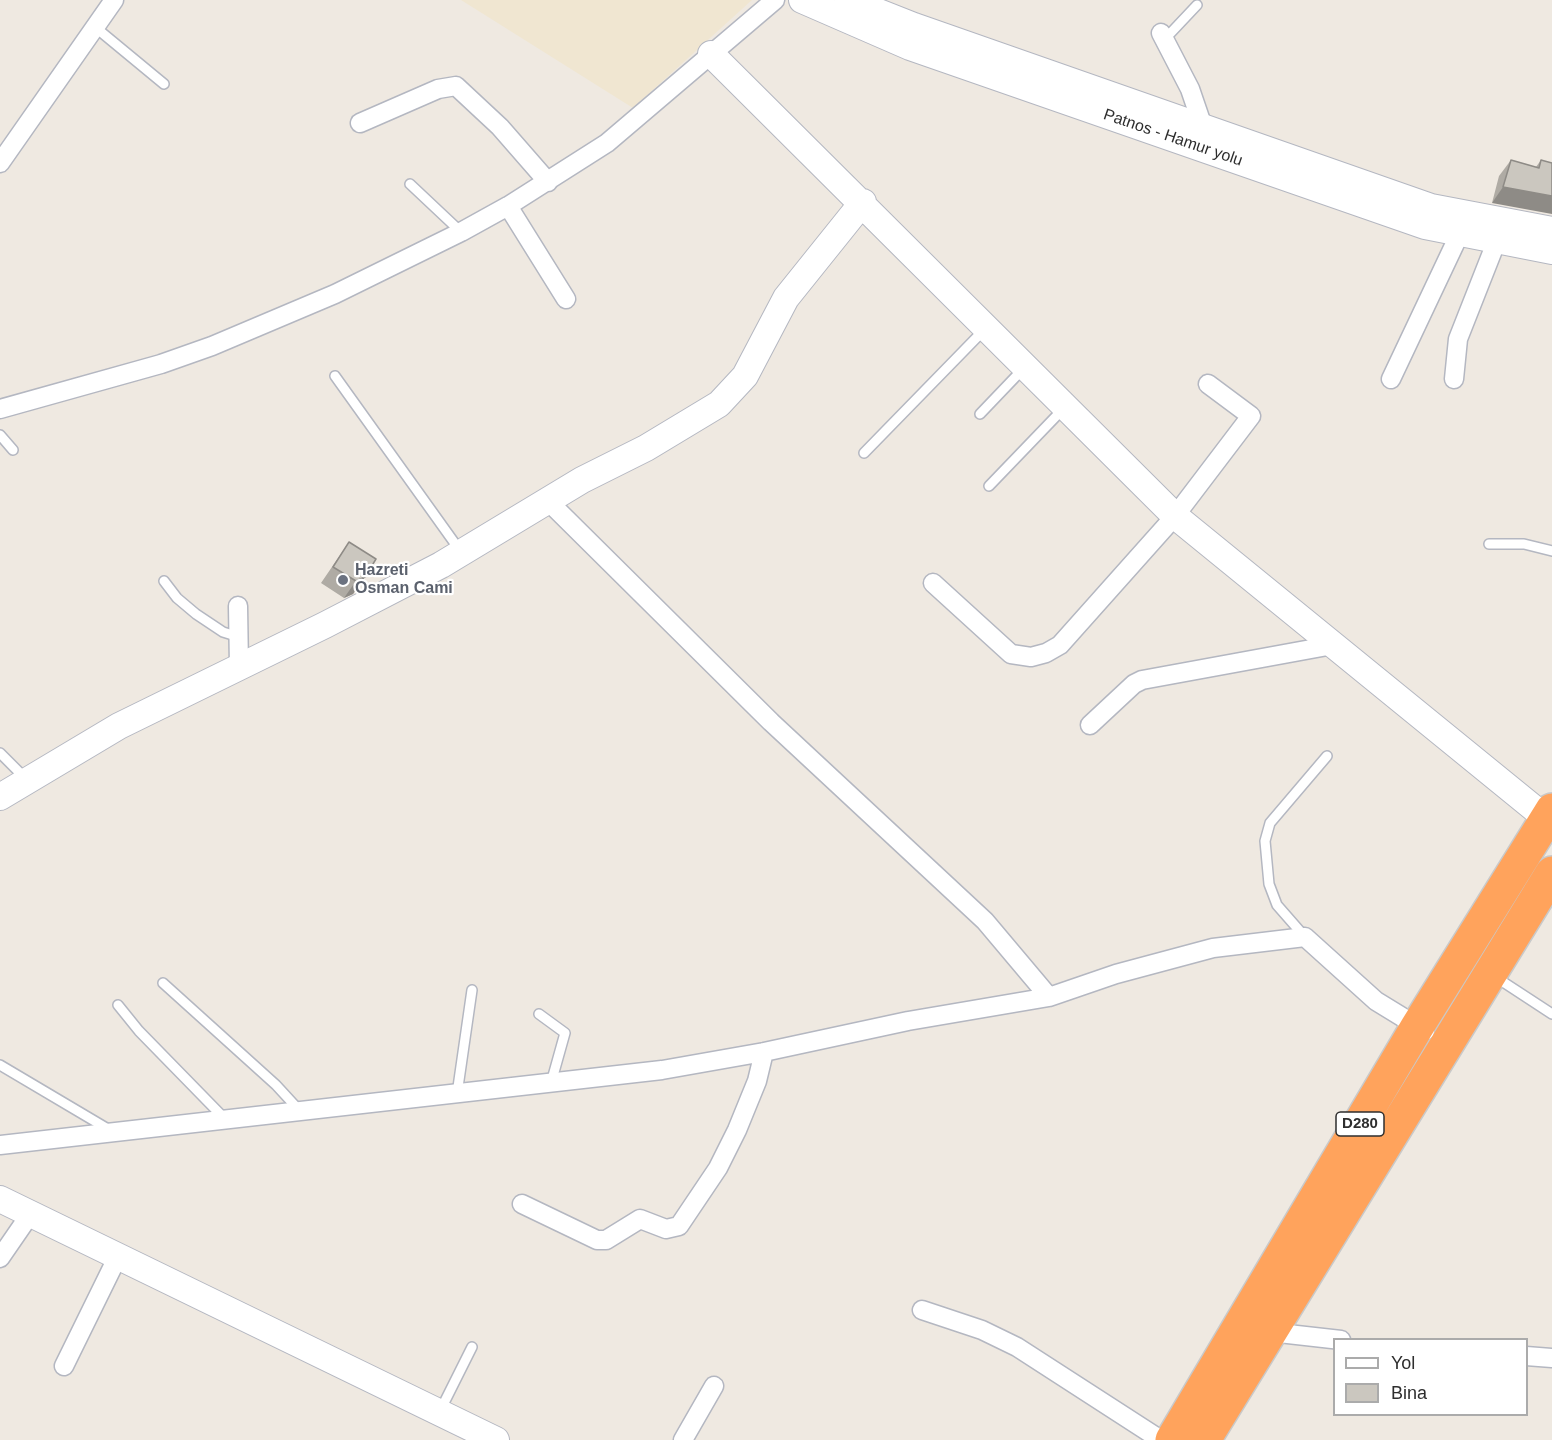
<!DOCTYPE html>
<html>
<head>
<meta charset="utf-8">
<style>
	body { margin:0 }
	#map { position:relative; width:1552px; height:1440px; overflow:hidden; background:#efe9e1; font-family:Arial,sans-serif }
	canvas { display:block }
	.legend { position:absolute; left:1333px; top:1338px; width:195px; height:78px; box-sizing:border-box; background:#fff; border:2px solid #ababab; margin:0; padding:8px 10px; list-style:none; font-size:18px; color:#2e2e2e }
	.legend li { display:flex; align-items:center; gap:12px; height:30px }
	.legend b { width:30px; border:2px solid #ababab }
</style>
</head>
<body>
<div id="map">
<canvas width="1552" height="1440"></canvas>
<ul class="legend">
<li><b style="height:8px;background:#fff"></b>Yol</li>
<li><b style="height:16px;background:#cbc7bf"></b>Bina</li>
</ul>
</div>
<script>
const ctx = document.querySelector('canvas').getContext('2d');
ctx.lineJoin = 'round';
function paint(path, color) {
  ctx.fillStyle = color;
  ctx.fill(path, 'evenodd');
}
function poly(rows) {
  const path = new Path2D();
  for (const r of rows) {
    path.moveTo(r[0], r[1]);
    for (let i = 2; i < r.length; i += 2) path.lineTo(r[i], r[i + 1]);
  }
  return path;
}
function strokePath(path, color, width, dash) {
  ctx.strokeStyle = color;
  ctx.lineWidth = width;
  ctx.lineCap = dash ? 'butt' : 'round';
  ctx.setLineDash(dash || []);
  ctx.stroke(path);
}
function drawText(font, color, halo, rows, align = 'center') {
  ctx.font = font + ' Arial,sans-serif';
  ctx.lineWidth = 4.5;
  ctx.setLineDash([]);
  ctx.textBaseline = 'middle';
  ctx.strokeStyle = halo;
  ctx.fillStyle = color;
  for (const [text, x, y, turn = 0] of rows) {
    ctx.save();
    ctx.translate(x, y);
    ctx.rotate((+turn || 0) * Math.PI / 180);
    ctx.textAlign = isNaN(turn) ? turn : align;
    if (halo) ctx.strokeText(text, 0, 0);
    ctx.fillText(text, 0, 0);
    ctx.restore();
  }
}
paint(poly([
	[461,0,752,0,633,108]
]), '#f0e6d1');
const lane = poly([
	[95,27,164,84],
	[1164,40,1197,5],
	[410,184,461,232],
	[335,376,461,552],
	[980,414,1023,369],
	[0,435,13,450],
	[864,453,984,330],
	[989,486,1065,407],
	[1489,544,1524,544,1552,551],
	[164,581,177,598,196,614,223,632,239,637],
	[0,753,26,779],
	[1305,937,1277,905,1269,884,1265,841,1270,823,1327,756],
	[1494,976,1552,1014],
	[163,983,276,1085,299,1110],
	[118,1005,139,1031,225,1119],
	[539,1014,565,1033,551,1083],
	[0,1065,108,1129],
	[457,1094,472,990],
	[440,1411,472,1347]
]);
const street = poly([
	[1161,33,1190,89,1203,127],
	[360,123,438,89,456,86,500,127,548,182],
	[0,163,114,0],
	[508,206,566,299],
	[1391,379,1460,233],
	[1454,379,1458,339,1497,240],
	[0,409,161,364,212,346,335,294,461,232,508,206,607,143,775,0],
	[547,500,771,722,985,921,1049,997],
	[933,583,1011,654,1031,657,1046,653,1060,645,1175,516,1251,416,1208,384],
	[238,606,239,667],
	[1090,725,1134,684,1142,680,1333,645],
	[0,1145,662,1070,764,1052,908,1021,1049,997,1116,974,1213,948,1305,937,1376,1001,1425,1031],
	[522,1204,597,1240,606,1240,640,1219,666,1229,679,1226,718,1168,737,1130,757,1081,764,1052],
	[0,1258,31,1213],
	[922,1310,982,1330,1017,1347,1161,1440],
	[1270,1332,1341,1340],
	[1526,1356,1552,1358],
	[64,1366,119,1254],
	[683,1440,714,1386]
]);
const secondary = poly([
	[802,0,910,47,1425,226,1552,251],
	[848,0,914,26,1431,207,1552,230],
	[711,54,1175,516,1547,819],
	[0,797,119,726,325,625,441,565,582,480,646,448,719,404,745,376,786,298,863,202],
	[0,1199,496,1440]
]);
const highway = poly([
	[1172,1440,1417,1027,1552,810],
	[1204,1440,1552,873]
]);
strokePath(lane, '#b4b7c1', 12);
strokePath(street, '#b4b7c1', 21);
strokePath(secondary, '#b4b7c1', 28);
strokePath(highway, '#c9c9c9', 36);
strokePath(lane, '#fff', 9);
strokePath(street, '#fff', 18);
strokePath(secondary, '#fff', 26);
strokePath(highway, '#ffa35c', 33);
paint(poly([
	[1511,160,1536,167,1541,160,1552,163,1492,203,1499,176],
	[349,542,365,577,353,594,344,598,321,583]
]), '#afaba4');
paint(poly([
	[1503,187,1552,196,1552,214,1492,203],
	[365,577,353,594,344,598,356,581]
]), '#8e8b86');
const building = poly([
	[1511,160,1539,168,1541,160,1552,163,1552,196,1503,187,1511,160],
	[349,542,376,559,365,577,356,581,333,567,349,542]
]);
paint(building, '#cbc7bf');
strokePath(building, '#8e8b86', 1.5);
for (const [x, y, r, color] of [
	[343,580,6,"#6b7280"]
]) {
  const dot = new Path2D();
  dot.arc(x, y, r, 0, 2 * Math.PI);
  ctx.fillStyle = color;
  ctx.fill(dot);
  strokePath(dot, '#fff', 2);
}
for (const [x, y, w] of [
	[1360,1124,48]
]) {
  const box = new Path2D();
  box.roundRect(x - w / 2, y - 12, w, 24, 4.5);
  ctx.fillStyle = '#fff';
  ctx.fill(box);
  strokePath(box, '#2e2e2e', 1.5);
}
drawText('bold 15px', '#2e2e2e', null, [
	["D280",1360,1124]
]);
drawText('16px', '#2e2e2e', '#fff', [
	["Patnos - Hamur yolu",1173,138,19]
]);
drawText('bold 16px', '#5b616d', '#fff', [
	["Hazreti",355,571],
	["Osman Cami",355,589]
], 'left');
</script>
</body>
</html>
